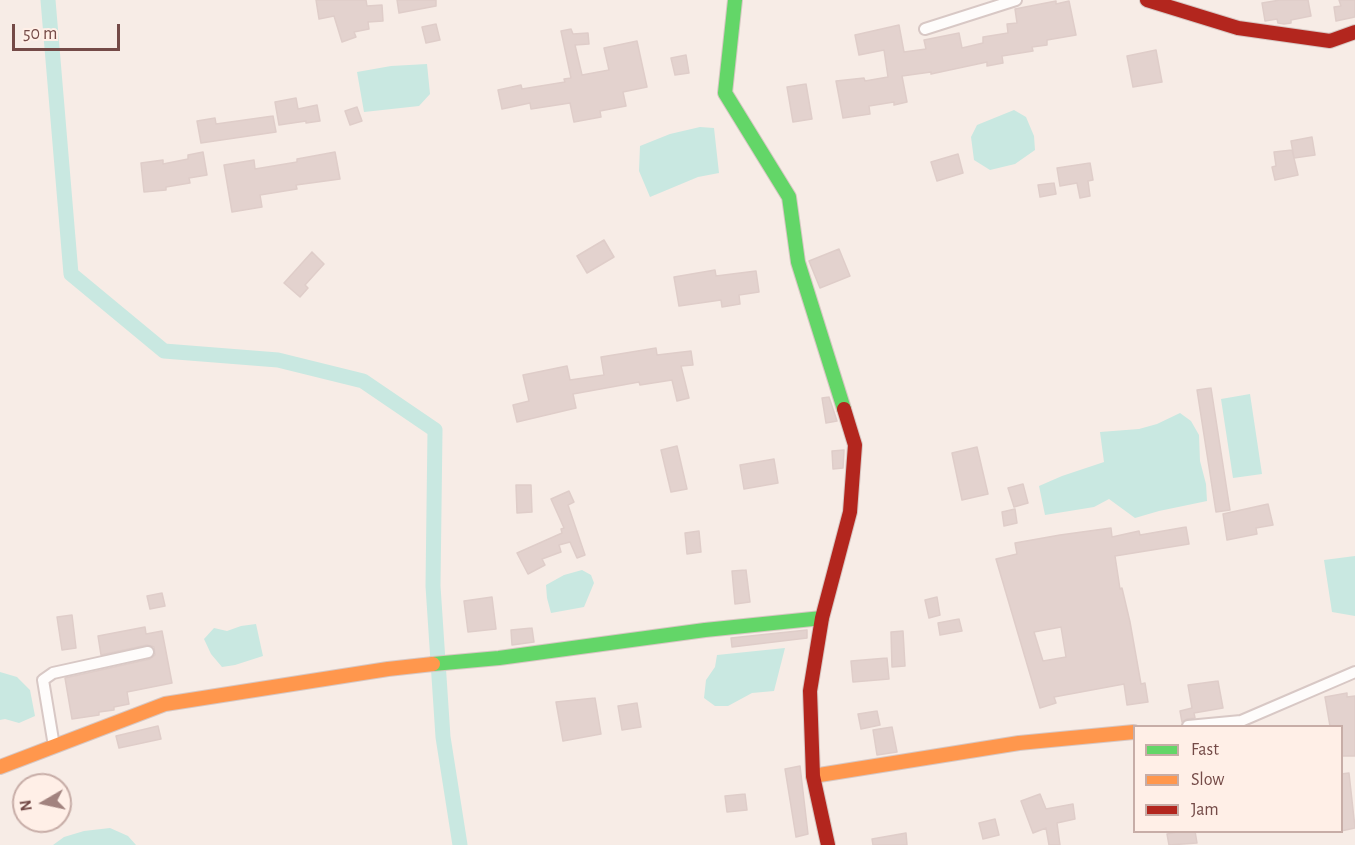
<!DOCTYPE html>
<html>
<head>
<meta charset="utf-8">
<style>
	body { margin:0 }
	#map { position:relative; width:1355px; height:845px; overflow:hidden; background:#f7ece6; font-family:"Alegreya Sans",sans-serif }
	canvas { display:block }
	.legend { position:absolute; left:1133px; top:725px; width:210px; height:108px; box-sizing:border-box; background:#ffefe7; border:2px solid #c7ada7; margin:0; padding:8px 10px; list-style:none; font-size:18px; color:#744a47 }
	.legend li { display:flex; align-items:center; gap:12px; height:30px }
	.legend b { width:30px; border:2px solid #c7ada7 }
	.north { position:absolute; left:12px; top:773px; width:60px; height:60px; box-sizing:border-box; background:#ffefe7; border:2px solid #c7ada7; border-radius:50%; rotate:261deg; font-size:16px; font-weight:700; line-height:24px; text-align:center; color:#744a47 }
	.north::after { content:''; display:block; margin:auto; width:21px; height:27px; background:#a2837f; clip-path:polygon(50% 0,100% 100%,50% 72%,0 100%) }
	.scale { position:absolute; left:12px; top:24px; width:108px; height:27px; box-sizing:border-box; border:3px solid #744a47; border-top:0; padding-left:8px; font-size:18px; line-height:21px; white-space:nowrap; color:#744a47; -webkit-text-stroke:4px #ffefe7; paint-order:stroke }
</style>
</head>
<body>
<div id="map">
<canvas width="1355" height="845"></canvas>
<ul class="legend">
<li><b style="height:8px;background:#63d668"></b>Fast</li>
<li><b style="height:8px;background:#ff974d"></b>Slow</li>
<li><b style="height:8px;background:#b3261e"></b>Jam</li>
</ul>
<div class="north">N</div>
<div class="scale">50 m</div>
</div>
<script>
const ctx = document.querySelector('canvas').getContext('2d');
ctx.lineJoin = 'round';
function paint(path, color) {
  ctx.fillStyle = color;
  ctx.fill(path, 'evenodd');
}
function poly(rows) {
  const path = new Path2D();
  for (const r of rows) {
    path.moveTo(r[0], r[1]);
    for (let i = 2; i < r.length; i += 2) path.lineTo(r[i], r[i + 1]);
  }
  return path;
}
function strokePath(path, color, width, dash) {
  ctx.strokeStyle = color;
  ctx.lineWidth = width;
  ctx.lineCap = dash ? 'butt' : 'round';
  ctx.setLineDash(dash || []);
  ctx.stroke(path);
}
paint(poly([
	[427,64,430,94,419,106,364,112,357,72,391,66],
	[1014,110,1026,117,1034,136,1035,150,1015,164,990,170,974,160,971,137,977,125],
	[700,127,714,128,719,173,698,177,650,197,639,171,640,146,670,134],
	[1250,394,1262,474,1233,478,1221,399],
	[1180,413,1191,421,1199,435,1200,461,1206,484,1207,501,1159,511,1135,518,1109,499,1094,507,1045,515,1039,486,1062,476,1104,462,1100,432,1139,429,1157,424],
	[1355,556,1355,616,1332,612,1324,560],
	[582,570,591,575,594,583,584,607,551,613,547,598,546,585,564,575],
	[256,624,263,656,235,665,222,667,211,654,204,639,214,628,227,631,241,626],
	[785,648,774,691,752,693,728,706,715,706,704,698,706,680,715,667,717,655],
	[0,672,17,677,30,690,35,716,19,723,5,719,0,720],
	[110,828,128,836,136,845,53,845,64,837,84,831]
]), '#c9e8e1');
strokePath(poly([
	[48,0,71,274,164,351,278,360,363,381,435,430,433,586,443,737,460,845]
]), '#c9e8e1', 15);
const building = poly([
	[316,0,366,0,367,6,382,5,383,21,368,22,369,29,354,32,356,37,342,42,334,16,319,19,316,0],
	[397,0,436,0,436,6,399,13,397,0],
	[1280,0,1308,0,1311,16,1291,20,1291,23,1284,24,1278,23,1277,19,1265,21,1262,3,1280,0],
	[1339,0,1355,0,1355,17,1336,21,1334,7,1341,6,1339,0],
	[1056,1,1056,4,1069,1,1076,35,1047,40,1047,45,1032,47,1033,51,1002,56,1003,63,987,66,987,62,931,74,931,72,902,76,907,102,894,105,894,102,869,106,870,114,843,118,836,81,864,78,865,81,888,77,884,50,859,55,855,35,899,25,904,52,926,49,924,40,959,33,962,48,983,43,983,37,1008,33,1007,24,1017,23,1015,9,1056,1],
	[436,24,440,40,426,43,422,27,436,24],
	[571,29,573,34,588,33,589,44,575,45,582,75,609,70,604,48,637,41,647,87,623,92,626,106,600,111,601,117,574,122,570,103,531,109,530,103,502,109,498,90,521,85,522,89,565,82,564,79,571,78,561,31,571,29],
	[1156,50,1162,82,1133,87,1127,56,1156,50],
	[686,55,689,73,675,75,671,58,686,55],
	[806,84,812,119,793,122,787,87,806,84],
	[296,98,298,109,317,105,320,121,306,123,306,121,279,125,275,102,296,98],
	[357,107,362,121,350,125,345,111,357,107],
	[273,116,276,132,201,143,197,121,215,118,216,124,273,116],
	[1312,137,1315,155,1294,158,1291,141,1312,137],
	[1292,150,1298,175,1275,180,1272,167,1276,166,1274,152,1292,150],
	[203,152,207,175,189,178,190,183,166,187,166,190,144,192,141,163,163,160,163,164,188,159,188,155,203,152],
	[335,152,340,179,296,185,297,189,260,195,262,207,232,212,224,165,254,160,255,169,297,162,297,159,335,152],
	[958,154,963,173,937,181,931,162,958,154],
	[1090,163,1093,180,1088,181,1090,196,1080,198,1077,183,1060,186,1057,168,1090,163],
	[1054,183,1056,194,1040,197,1038,185,1054,183],
	[604,240,614,257,587,273,577,256,604,240],
	[839,249,850,276,820,288,809,261,839,249],
	[312,252,324,264,305,285,308,288,300,297,284,283,312,252],
	[715,270,716,276,756,271,759,292,739,295,740,304,722,307,721,300,679,306,674,277,715,270],
	[656,348,657,355,691,351,693,365,681,366,689,398,677,401,672,380,640,385,639,382,573,394,576,408,517,422,513,405,529,401,523,375,567,366,570,380,604,375,601,357,656,348],
	[1211,388,1230,510,1216,512,1197,390,1211,388],
	[829,397,837,421,826,423,822,398,829,397],
	[677,446,687,489,671,492,661,450,677,446],
	[977,447,988,494,962,500,952,453,977,447],
	[844,450,843,468,833,469,832,451,844,450],
	[774,459,778,483,744,489,740,465,774,459],
	[1023,484,1028,503,1014,507,1008,488,1023,484],
	[516,485,531,485,532,512,517,513,516,485],
	[569,491,574,502,568,505,585,555,577,558,570,542,559,545,561,552,542,559,545,565,528,574,517,553,562,533,561,529,564,528,551,499,569,491],
	[1268,504,1273,525,1256,528,1257,534,1227,540,1223,514,1268,504],
	[1015,509,1017,523,1004,526,1002,512,1015,509],
	[1186,527,1189,544,1115,556,1120,589,1122,588,1130,622,1141,684,1145,683,1148,702,1127,705,1124,684,1054,697,1056,703,1040,708,996,559,1017,554,1015,543,1060,535,1111,528,1112,537,1139,531,1140,535,1186,527],
	[1061,627,1066,657,1043,661,1034,632,1061,627],
	[699,531,701,552,687,554,685,533,699,531],
	[746,570,750,602,735,604,732,571,746,570],
	[162,593,165,606,150,609,147,596,162,593],
	[492,597,496,629,468,632,464,601,492,597],
	[937,597,940,615,929,618,925,600,937,597],
	[72,615,76,648,62,650,57,617,72,615],
	[959,619,962,631,940,635,938,623,959,619],
	[145,627,146,634,162,631,172,683,127,692,129,704,114,707,114,710,99,712,99,715,72,719,65,678,150,659,155,655,154,647,147,645,101,655,98,636,145,627],
	[532,628,534,642,512,645,511,630,532,628],
	[807,630,807,638,732,647,731,638,807,630],
	[903,631,905,666,892,667,891,632,903,631],
	[887,658,889,679,853,682,851,661,887,658],
	[1218,681,1223,708,1194,713,1195,718,1187,719,1182,722,1180,711,1192,708,1188,685,1218,681],
	[1347,693,1347,697,1355,696,1355,756,1341,756,1341,726,1330,726,1325,697,1347,693],
	[595,698,601,734,563,741,556,702,595,698],
	[637,703,641,727,622,730,618,706,637,703],
	[877,711,880,725,861,729,858,714,877,711],
	[158,726,161,739,119,748,116,736,158,726],
	[892,727,897,752,877,755,873,730,892,727],
	[800,766,808,834,796,837,785,769,800,766],
	[1349,773,1355,828,1341,831,1341,774,1349,773],
	[745,794,747,810,727,812,725,796,745,794],
	[1040,794,1046,809,1073,804,1075,819,1057,823,1060,845,1049,845,1046,828,1033,833,1021,801,1040,794],
	[995,819,999,835,983,839,979,823,995,819],
	[1182,831,1195,831,1197,843,1169,845,1167,834,1182,831],
	[906,833,907,845,873,845,872,839,906,833]
]);
paint(building, '#e3d2ce');
strokePath(building, '#dfcdc9', 1.5);
const street = poly([
	[925,29,1016,0],
	[1188,726,1241,721,1355,672],
	[54,746,43,680,53,673,148,652]
]);
const fast = poly([
	[735,0,725,93,789,197,798,262,844,409],
	[433,664,499,658,705,630,822,618]
]);
const slow = poly([
	[0,767,165,704,388,669,433,664],
	[813,776,1019,743,1134,732]
]);
const jam = poly([
	[1147,0,1238,28,1330,41,1355,32],
	[828,845,813,776,810,691,822,618,850,512,855,445,844,409]
]);
strokePath(street, '#d8c8c5', 14);
strokePath(fast, '#d7c7c3', 16);
strokePath(slow, '#d7c7c3', 16);
strokePath(jam, '#d7c7c3', 16);
strokePath(street, '#fefcfb', 10);
strokePath(fast, '#63d668', 14);
strokePath(slow, '#ff974d', 14);
strokePath(jam, '#b3261e', 14);
</script>
</body>
</html>
